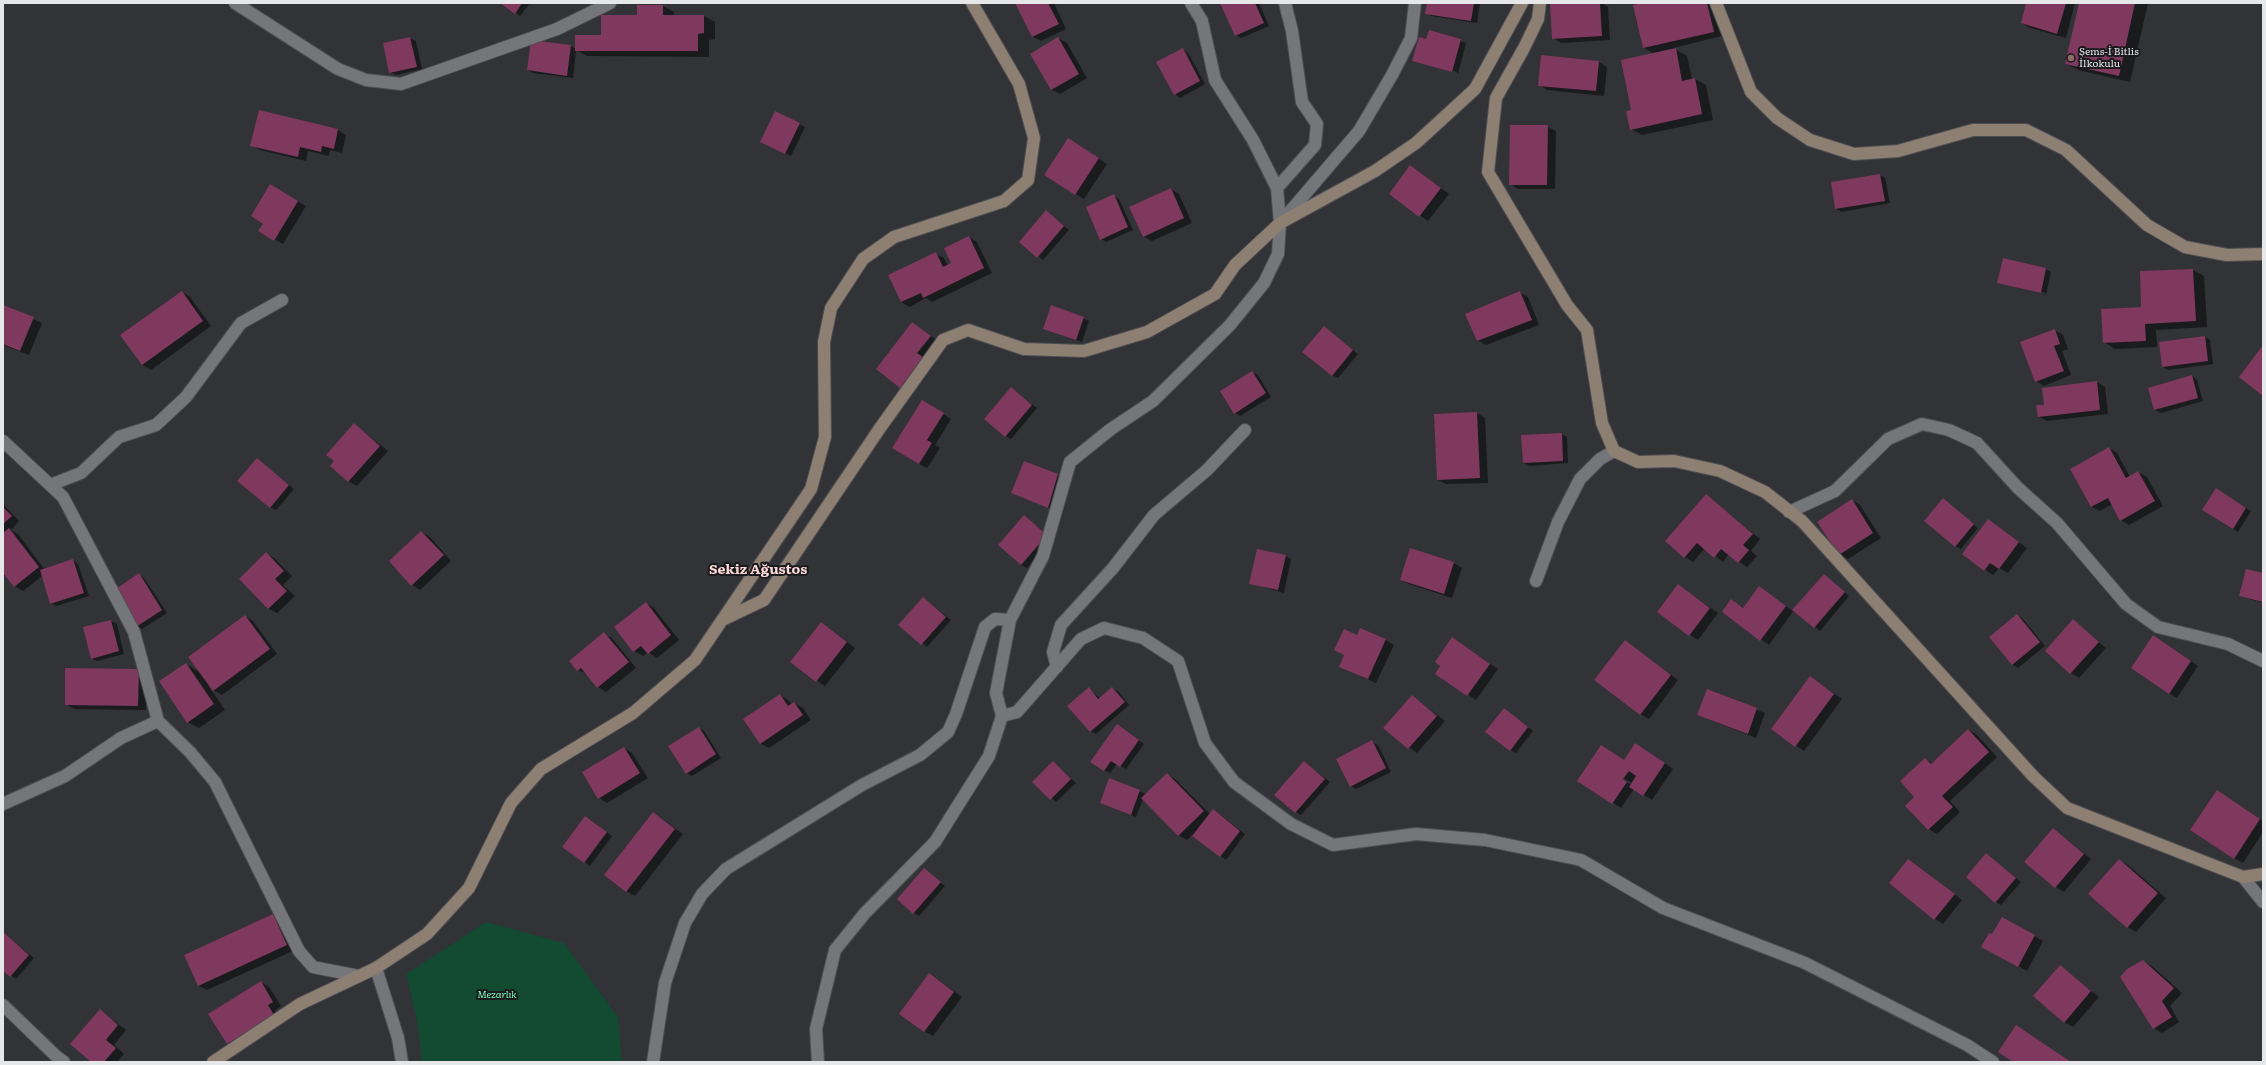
<!DOCTYPE html>
<html>
<head>
<meta charset="utf-8">
<style>
	body { margin:0 }
	#map { position:relative; width:2266px; height:1065px; overflow:hidden; background:#313336; font-family:Literata,serif }
	canvas { display:block }
	.frame { position:absolute; inset:0; border:4px solid #e6e7e9; pointer-events:none }
</style>
</head>
<body>
<div id="map">
<canvas width="2266" height="1065"></canvas>
<div class="frame"></div>
</div>
<script>
const ctx = document.querySelector('canvas').getContext('2d');
ctx.lineJoin = 'round';
function paint(path, color) {
  ctx.fillStyle = color;
  ctx.fill(path, 'evenodd');
}
function poly(rows) {
  const path = new Path2D();
  for (const r of rows) {
    path.moveTo(r[0], r[1]);
    for (let i = 2; i < r.length; i += 2) path.lineTo(r[i], r[i + 1]);
  }
  return path;
}
function strokePath(path, color, width, dash) {
  ctx.strokeStyle = color;
  ctx.lineWidth = width;
  ctx.lineCap = dash ? 'butt' : 'round';
  ctx.setLineDash(dash || []);
  ctx.stroke(path);
}
function drawText(font, color, halo, rows, align = 'center') {
  ctx.font = font + ' Literata,serif';
  ctx.lineWidth = 4;
  ctx.setLineDash([]);
  ctx.textBaseline = 'middle';
  ctx.strokeStyle = halo;
  ctx.fillStyle = color;
  for (const [text, x, y, turn = 0] of rows) {
    ctx.save();
    ctx.translate(x, y);
    ctx.rotate((+turn || 0) * Math.PI / 180);
    ctx.textAlign = isNaN(turn) ? turn : align;
    if (halo) ctx.strokeText(text, 0, 0);
    ctx.fillText(text, 0, 0);
    ctx.restore();
  }
}
paint(poly([
	[486,922,564,943,618,1017,622,1062,422,1062,417,1021,406,974]
]), '#124a32');
paint(poly([
	[502,3,530,3,520,16],
	[1017,3,1054,3,1066,29,1041,41,1033,37],
	[1221,3,1259,3,1269,26,1241,38,1236,35],
	[1428,3,1480,3,1477,23,1431,16,1426,13],
	[1577,3,1602,3,1608,7,1610,40,1561,43,1553,38],
	[1644,3,1709,3,1715,8,1722,36,1673,48,1687,56,1692,79,1695,79,1706,85,1713,120,1642,135,1631,129,1633,111,1654,54,1644,48],
	[2028,3,2075,3,2066,38,2030,28,2022,23],
	[2080,3,2148,3,2130,82,2078,70,2066,64],
	[663,6,674,12,674,16,704,16,715,22,715,39,709,40,709,57,587,56,576,50,573,78,533,73,528,70,531,41,571,46,576,49,638,16],
	[1430,31,1466,43,1458,74,1457,72,1413,60,1427,41],
	[410,38,416,41,422,69,396,75,390,72,384,44],
	[1058,38,1067,43,1087,78,1060,94,1051,89],
	[1183,49,1188,53,1205,84,1180,98,1175,94],
	[1599,62,1607,67,1604,96,1547,90,1539,85],
	[260,112,338,130,346,135,342,153,330,150,329,156,308,151,306,161,260,150,252,145],
	[776,113,805,127,791,156,767,144],
	[1548,127,1556,131,1555,189,1518,189,1510,184],
	[1077,144,1107,164,1084,199,1045,175],
	[1411,166,1449,194,1428,221,1390,194],
	[1880,175,1885,178,1890,203,1842,212,1836,209],
	[271,186,306,206,283,244,259,231,264,223],
	[1171,189,1179,194,1192,223,1152,241,1143,236],
	[1114,196,1119,199,1133,230,1106,242,1101,239],
	[1046,212,1069,230,1043,260,1020,242],
	[969,237,977,242,992,273,932,302,926,298,910,307,901,302,936,254,944,258,948,266,952,264],
	[2004,259,2046,269,2051,272,2046,295,2003,285,2045,295,2046,293,1998,282],
	[2193,270,2204,276,2207,327,2156,330,2157,347,2115,349,2104,342,2143,308,2141,272],
	[182,292,190,297,211,326,151,370,143,365,122,335],
	[1519,292,1528,297,1539,325,1486,345,1477,340],
	[3,306,42,323,29,355,3,345],
	[1051,307,1089,321,1082,342,1044,328],
	[912,323,938,341,909,392,900,387],
	[1324,327,1358,354,1338,378,1332,375],
	[2055,330,2063,335,2068,349,2062,351,2071,375,2044,386,2036,381],
	[2205,337,2210,340,2213,364,2168,370,2163,367],
	[1252,372,1258,375,1271,397,1240,416,1235,413],
	[2192,376,2197,380,2203,401,2161,413,2155,410,2150,388],
	[2097,382,2105,387,2108,414,2047,421,2039,417],
	[1012,389,1037,408,1011,439,1006,436],
	[931,406,951,419,935,445,940,448,927,468,919,464],
	[1477,413,1485,418,1488,483,1446,484,1438,480],
	[354,424,388,451,357,486,348,481],
	[1561,434,1567,437,1568,463,1530,466,1524,463],
	[2109,448,2117,453,2130,477,2138,472,2147,477,2163,506,2129,525,2121,520,2112,504,2100,511,2092,507],
	[1025,462,1063,478,1054,510,1013,493],
	[262,463,294,489,276,510,270,507],
	[2222,493,2251,511,2238,532,2203,510],
	[1706,495,1760,539,1751,551,1757,556,1747,567,1729,554,1723,562,1705,548,1693,562,1685,557],
	[1852,500,1860,505,1881,538,1848,559,1839,555],
	[1943,500,1978,528,1961,549,1955,546],
	[3,504,19,521,11,530,18,534,45,570,73,560,78,564,89,596,56,606,51,603,42,576,23,591,14,586,6,575,3,577],
	[1024,516,1052,538,1027,568,1021,565],
	[1988,521,2027,548,2008,573,1999,568,1993,575,1963,554],
	[421,532,430,537,451,561,420,590,412,585],
	[266,554,274,558,292,576,283,585,295,596,277,613,269,609,240,579],
	[1286,556,1291,559,1284,593,1250,583],
	[1454,563,1462,568,1452,598,1409,584,1401,580],
	[2263,574,2263,603,2240,596],
	[139,575,144,578,167,613,142,629,137,626],
	[1829,579,1849,596,1820,631,1794,610,1769,645,1723,612,1732,601,1744,608,1760,588,1793,611],
	[1678,585,1718,613,1698,640,1690,635],
	[923,598,951,620,927,647,900,625],
	[646,603,654,608,679,640,657,658,648,652,643,656,634,651],
	[2017,615,2022,618,2045,646,2018,668,2013,665,1990,637],
	[245,616,253,621,277,654,222,695,213,690,209,684,208,685,225,710,199,728,188,722,186,664,200,672],
	[111,621,117,624,124,654,97,661,91,658],
	[2074,621,2106,648,2079,678,2071,673],
	[829,628,855,648,825,686,791,662],
	[604,634,612,638,636,668,606,692,598,687,587,674,578,670],
	[1358,637,1386,640,1394,645,1376,683,1340,666],
	[1625,641,1678,680,1649,719,1640,714],
	[2162,641,2198,666,2177,698,2169,693],
	[1460,644,1498,669,1476,700,1436,673],
	[139,670,147,674,146,710,74,709,66,704],
	[1810,677,1842,699,1804,751,1772,729],
	[1112,688,1118,691,1129,705,1096,734,1090,731,1089,689,1100,698],
	[1707,690,1765,713,1756,738,1698,715],
	[780,695,788,700,792,705,794,703,803,708,811,720,769,748,761,744,745,719],
	[1412,696,1445,721,1417,753,1385,728],
	[1509,713,1533,731,1516,753,1510,750],
	[699,728,704,731,721,758,692,776,686,773],
	[1123,729,1144,744,1126,769,1117,764,1110,773,1104,770],
	[1969,730,1977,735,1997,757,1950,801,1960,812,1937,834,1929,829,1906,806,1916,797,1925,759,1933,764],
	[1372,742,1378,745,1391,772,1356,789,1351,786],
	[624,748,632,753,648,778,607,803,599,798],
	[1644,749,1673,769,1652,800,1634,789,1621,808,1578,780,1624,761],
	[1619,776,1632,783,1632,785,1618,777],
	[1053,762,1076,783,1056,802,1033,782],
	[1304,762,1330,782,1301,815,1295,812],
	[1167,774,1175,779,1210,814,1218,813,1245,834,1226,860,1192,835,1187,840,1178,835,1143,799,1136,817,1106,805,1110,779,1146,794],
	[2225,796,2263,821,2263,832,2243,863,2234,858],
	[654,813,683,834,635,896,626,891],
	[591,820,612,836,590,866,564,847],
	[2053,829,2091,859,2064,892,2056,887],
	[1987,854,2021,882,2001,905,1996,902],
	[1909,860,1962,900,1943,924,1935,919],
	[2119,860,2128,865,2166,898,2136,932,2128,927,2090,894],
	[924,869,945,886,919,916,914,913],
	[272,916,281,920,295,950,207,990,199,986,185,956],
	[2002,918,2043,941,2027,971,1983,946,1992,936],
	[3,933,34,958,16,979,3,970],
	[2143,961,2152,966,2182,993,2170,1006,2179,1022,2162,1033,2154,1028],
	[2060,966,2099,997,2073,1027,2064,1022],
	[937,979,962,997,933,1036,924,1031],
	[261,982,269,987,281,1006,276,1010,282,1020,236,1048,227,1043],
	[100,1010,126,1030,114,1045,124,1054,117,1062,92,1062]
]), '#0007');
paint(poly([
	[500,3,522,3,515,14],
	[1015,3,1048,3,1059,24,1032,37],
	[1220,3,1255,3,1264,23,1235,36],
	[1427,3,1474,3,1471,21,1425,14],
	[1550,3,1600,3,1602,36,1552,39],
	[1640,3,1707,3,1714,32,1643,48,1633,5],
	[2026,3,2066,3,2057,34,2021,23],
	[2079,3,2135,3,2119,76,2065,64],
	[637,5,663,5,663,15,704,15,704,33,698,34,698,51,575,51,575,35,601,35,601,15,637,15],
	[1429,30,1461,39,1452,72,1412,61,1419,37,1426,39],
	[410,37,417,67,389,73,383,43],
	[1058,37,1079,74,1051,90,1030,54],
	[531,40,571,45,567,76,527,70],
	[1183,48,1200,81,1174,95,1156,62],
	[1676,48,1682,81,1695,78,1702,114,1630,130,1626,111,1631,110,1621,60],
	[1541,55,1599,61,1596,91,1538,86],
	[259,110,338,129,334,149,322,146,321,152,300,147,298,157,250,146],
	[775,111,800,123,785,154,760,142],
	[1510,125,1548,125,1547,185,1509,185],
	[1068,138,1099,158,1075,195,1044,175],
	[1410,165,1441,188,1419,217,1389,194],
	[1880,174,1885,201,1835,209,1831,182],
	[270,184,298,201,274,241,258,231,263,224,251,216],
	[1171,188,1184,218,1143,237,1129,207],
	[1114,194,1128,227,1100,240,1086,207],
	[1046,210,1064,226,1037,258,1019,242],
	[969,236,984,268,923,298,921,293,901,302,888,275,936,252,943,267,951,263,944,248],
	[2003,258,2046,268,2041,293,1997,283],
	[2193,269,2196,321,2145,324,2146,341,2103,343,2101,309,2141,307,2140,271],
	[182,291,203,321,142,365,120,335],
	[1520,291,1532,320,1477,341,1465,314],
	[3,305,34,317,20,351,3,344],
	[1051,305,1084,317,1076,340,1043,329],
	[912,322,931,336,917,353,923,357,900,388,876,369],
	[1324,326,1353,350,1332,376,1302,352],
	[2055,329,2060,344,2054,346,2064,371,2035,382,2020,342],
	[2205,336,2208,361,2162,367,2159,342],
	[2263,345,2263,396,2239,377],
	[1252,371,1266,393,1234,414,1220,391],
	[2192,375,2198,398,2154,410,2148,388],
	[2097,381,2100,410,2038,417,2036,405,2044,405,2042,388],
	[1011,387,1032,405,1005,437,984,419],
	[922,400,944,413,927,440,932,443,919,464,892,448],
	[1477,412,1480,478,1437,480,1434,414],
	[354,423,380,446,348,482,330,466,334,461,326,455],
	[1562,433,1563,461,1523,463,1521,435],
	[2109,447,2126,478,2138,471,2155,501,2120,521,2108,498,2091,507,2070,469],
	[257,458,289,485,270,508,237,481],
	[1024,461,1058,474,1048,508,1011,493],
	[2216,488,2246,508,2233,529,2202,510],
	[1706,494,1753,534,1743,545,1749,550,1738,563,1721,549,1714,558,1697,543,1684,558,1665,541],
	[1943,498,1974,524,1955,547,1924,521],
	[1852,499,1873,533,1839,555,1817,522],
	[3,507,12,516,3,524],
	[1024,515,1047,535,1021,565,998,545],
	[1988,519,2019,542,1999,569,1990,563,1984,571,1962,554],
	[9,528,39,567,14,587,3,573,3,533],
	[421,531,444,555,411,586,389,561],
	[1410,548,1454,562,1444,594,1400,580],
	[1257,549,1286,555,1278,590,1249,584],
	[266,552,284,571,275,579,287,591,268,609,239,579],
	[73,559,84,593,50,604,40,570],
	[2246,569,2263,573,2263,602,2239,596],
	[139,573,162,610,136,627,113,591],
	[1824,574,1845,592,1814,628,1792,610],
	[1678,584,1710,608,1689,636,1657,612],
	[1759,586,1786,606,1760,641,1722,612,1731,599,1743,608],
	[923,597,946,617,921,645,898,625],
	[646,602,671,635,648,654,641,646,633,652,614,627],
	[2017,614,2040,642,2012,665,1989,637],
	[245,615,270,649,213,691,188,657],
	[2073,619,2099,642,2070,674,2045,651],
	[111,620,119,651,91,659,83,627],
	[821,622,847,642,816,682,790,662],
	[1360,628,1386,639,1368,679,1339,667,1344,655,1334,650,1344,629,1357,635],
	[604,632,629,662,597,688,581,668,577,671,569,661],
	[2153,635,2191,661,2169,694,2131,668],
	[1452,637,1490,664,1467,696,1435,674,1440,666,1435,662],
	[1625,640,1671,675,1640,715,1594,680],
	[186,663,214,704,187,723,159,681],
	[65,668,139,669,138,706,65,705],
	[1810,676,1834,694,1795,747,1771,729],
	[1089,687,1098,699,1112,687,1125,702,1090,732,1067,706],
	[1707,689,1757,708,1748,734,1697,715],
	[780,694,788,706,794,702,803,715,760,744,743,719],
	[1412,695,1437,716,1408,749,1383,728],
	[1504,708,1528,727,1510,751,1485,732],
	[1117,724,1139,740,1120,767,1111,761,1104,771,1090,762],
	[699,727,716,754,686,774,668,746],
	[1968,729,1989,752,1942,796,1953,807,1928,830,1905,806,1914,797,1900,781,1925,758,1931,764],
	[1372,740,1386,768,1350,787,1336,759],
	[1635,743,1665,763,1643,796,1629,787,1636,776,1629,771,1623,779,1627,782,1612,804,1577,781,1601,745,1624,760],
	[624,747,640,773,598,799,582,772],
	[1053,761,1071,779,1050,800,1032,782],
	[1304,761,1325,779,1295,813,1274,795],
	[1167,773,1204,811,1178,836,1141,798],
	[1109,778,1140,790,1131,815,1100,803],
	[2217,790,2260,819,2234,859,2190,830],
	[1213,809,1240,831,1220,857,1192,836],
	[653,812,675,829,626,892,604,875],
	[585,816,607,832,584,863,562,847],
	[2053,828,2084,854,2055,888,2024,862],
	[1986,853,2016,878,1995,903,1966,877],
	[1908,859,1955,894,1934,920,1889,883],
	[2119,859,2158,893,2127,928,2088,894],
	[924,868,941,882,913,914,897,899],
	[273,914,287,945,198,986,184,955],
	[2002,917,2035,935,2018,967,1981,947,1989,933,1992,934],
	[3,932,29,955,10,977,3,971],
	[2143,960,2174,988,2162,1001,2172,1017,2153,1029,2120,977,2127,969],
	[2060,965,2091,991,2064,1023,2033,996],
	[929,973,954,992,924,1032,899,1014],
	[261,981,273,1002,268,1005,274,1015,227,1044,208,1014],
	[100,1009,118,1025,106,1040,116,1048,104,1062,91,1062,70,1044],
	[2016,1025,2071,1062,2013,1062,1998,1052]
]), '#7f385e');
const street = poly([
	[235,3,338,69,366,80,401,84,557,29,610,3],
	[1191,3,1202,21,1215,80,1253,140,1277,188,1280,223,1278,254,1264,283,1230,325,1153,401,1111,429,1070,462,1043,556,1010,620,996,693,1002,716,1017,712,1081,639,1104,628,1143,638,1178,661,1205,743,1234,782,1291,824,1333,845,1416,834,1485,840,1581,860,1663,908,1805,963,1967,1045,1993,1062],
	[1277,188,1315,145,1317,124,1302,102,1292,31,1285,3],
	[1281,222,1359,131,1392,75,1411,38,1415,3],
	[3,441,63,497,134,632,158,721,190,752,215,782,299,951,313,967,359,976],
	[50,485,81,473,119,437,156,425,186,397,241,323,282,300],
	[1789,512,1835,491,1888,439,1922,424,1949,430,1977,443,2018,488,2057,523,2126,604,2158,627,2228,644,2263,661],
	[1536,581,1558,522,1580,479,1600,459,1614,451],
	[1057,667,1053,652,1061,625,1113,568,1154,515,1207,470,1245,430],
	[3,804,65,776,121,738,158,721],
	[2243,877,2263,902],
	[376,968,398,1038,402,1062],
	[3,1005,57,1057,64,1062],
	[653,1062,665,983,685,923,702,894,726,869,862,785,920,755,948,732,956,714,985,627,995,619,1010,620],
	[818,1062,816,1029,835,950,865,913,935,842,989,756,1002,716]
]);
const secondary = poly([
	[1540,3,1538,19,1524,48,1496,98,1488,172,1567,305,1587,330,1602,423,1614,451,1638,462,1674,461,1720,471,1765,492,1802,521,2033,776,2067,808,2243,877,2263,874],
	[1716,3,1751,92,1777,118,1810,140,1854,154,1898,151,1973,130,2026,130,2066,150,2147,225,2185,247,2227,255,2263,254],
	[722,620,764,600,880,428,943,340,968,330,1024,349,1084,351,1147,332,1215,294,1235,265,1280,223,1375,171,1416,143,1475,89,1522,3],
	[213,1062,300,1004,376,968,427,934,469,888,511,803,541,769,633,713,695,660,811,489,825,437,824,342,831,308,863,259,894,237,1004,201,1028,180,1034,138,1019,84,972,3]
]);
strokePath(street, '#4e4f52', 14);
strokePath(secondary, '#4e4f52', 14);
strokePath(street, '#75767a', 12);
strokePath(secondary, '#8e7f73', 12);
for (const [x, y, r, color] of [
	[2071,58,4,"#8d6e63"]
]) {
  const dot = new Path2D();
  dot.arc(x, y, r, 0, 2 * Math.PI);
  ctx.fillStyle = color;
  ctx.fill(dot);
  strokePath(dot, '#1a1a1c', 1.5);
}
drawText('10px', '#e6e7e9', '#1a1a1c', [
	["Şems-İ Bitlis",2079,52],
	["İlkokulu",2079,64]
], 'left');
drawText('italic 10px', '#7ff9be', '#1a1a1c', [
	["Mezarlık",497,995]
]);
drawText('bold 14px', '#fdd9d9', '#1a1a1c', [
	["Sekiz Ağustos",758,570]
]);
</script>
</body>
</html>
